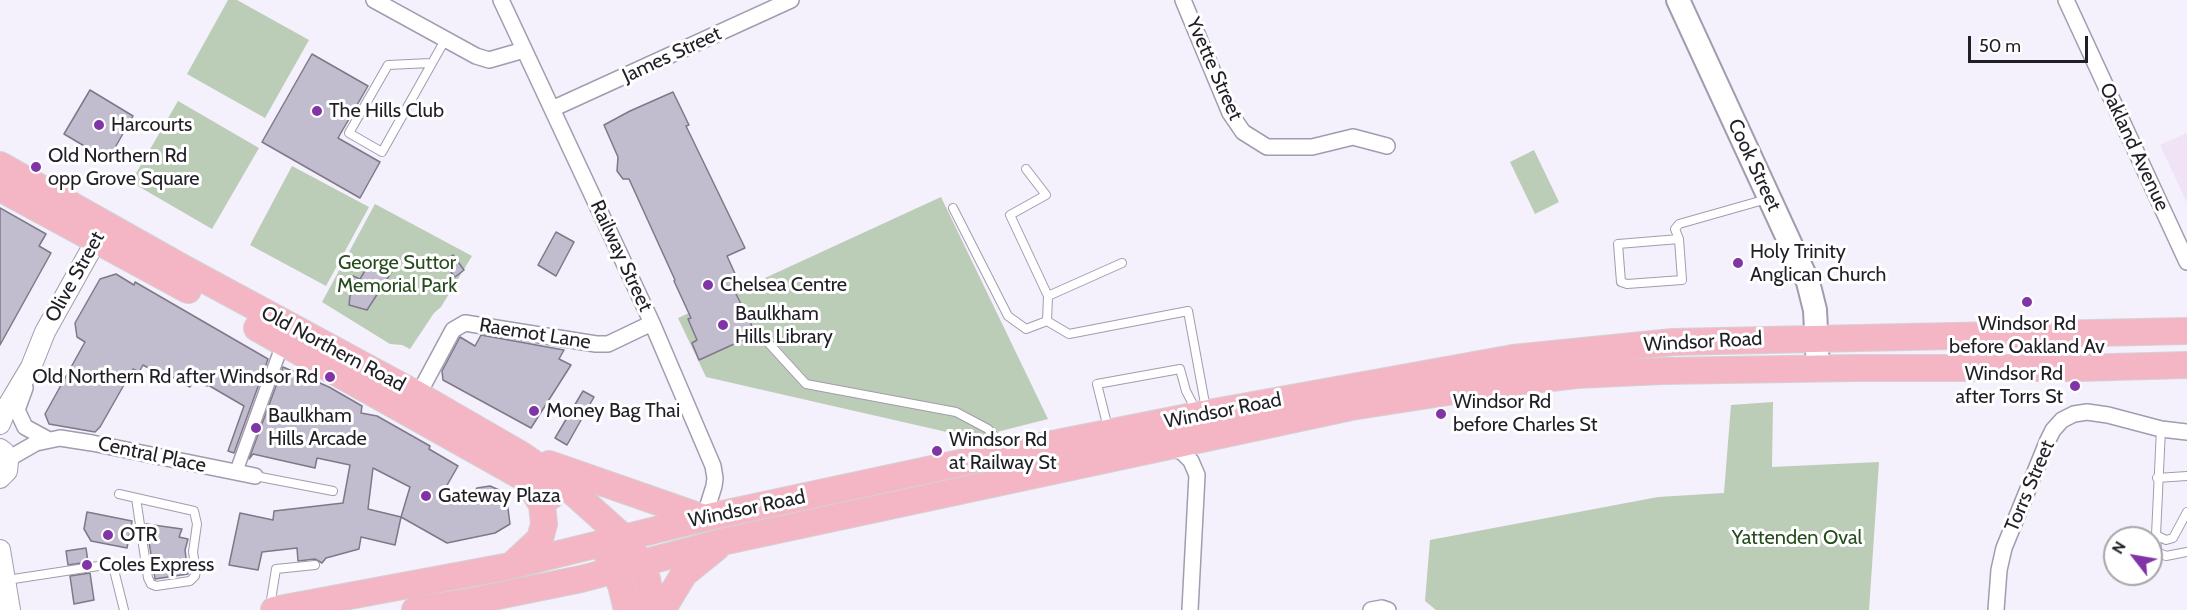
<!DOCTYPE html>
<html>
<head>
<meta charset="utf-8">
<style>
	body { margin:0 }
	#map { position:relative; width:2187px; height:610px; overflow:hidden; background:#f4f0fc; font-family:Cabin,sans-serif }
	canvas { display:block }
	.north { position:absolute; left:2103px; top:526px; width:60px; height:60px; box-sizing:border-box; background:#fff; border:2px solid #a6a5a8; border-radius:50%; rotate:301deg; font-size:16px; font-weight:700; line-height:24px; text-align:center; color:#211f26 }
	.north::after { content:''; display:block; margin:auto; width:21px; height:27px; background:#8134a5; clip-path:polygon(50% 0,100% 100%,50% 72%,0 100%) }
	.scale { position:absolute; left:1968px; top:36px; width:120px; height:27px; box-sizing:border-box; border:3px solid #211f26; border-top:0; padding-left:8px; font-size:18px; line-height:21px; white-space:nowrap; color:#211f26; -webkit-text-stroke:4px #fff; paint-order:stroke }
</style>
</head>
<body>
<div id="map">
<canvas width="2187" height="610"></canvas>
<div class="north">N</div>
<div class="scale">50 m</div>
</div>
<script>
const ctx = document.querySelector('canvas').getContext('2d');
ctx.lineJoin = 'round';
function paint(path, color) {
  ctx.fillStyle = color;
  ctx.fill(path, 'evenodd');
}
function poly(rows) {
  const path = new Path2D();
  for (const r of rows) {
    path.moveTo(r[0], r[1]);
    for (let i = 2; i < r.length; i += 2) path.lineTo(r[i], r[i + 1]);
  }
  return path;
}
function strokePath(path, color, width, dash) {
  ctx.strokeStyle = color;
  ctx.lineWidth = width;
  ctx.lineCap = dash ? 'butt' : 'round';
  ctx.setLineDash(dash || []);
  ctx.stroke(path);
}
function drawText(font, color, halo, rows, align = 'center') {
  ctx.font = font + ' Cabin,sans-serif';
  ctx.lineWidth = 6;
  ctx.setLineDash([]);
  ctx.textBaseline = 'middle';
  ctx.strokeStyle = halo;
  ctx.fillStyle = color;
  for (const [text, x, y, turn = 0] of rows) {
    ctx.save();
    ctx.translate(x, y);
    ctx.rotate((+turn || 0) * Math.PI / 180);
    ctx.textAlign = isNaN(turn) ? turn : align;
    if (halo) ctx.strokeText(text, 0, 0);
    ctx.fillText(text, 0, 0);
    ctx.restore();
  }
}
paint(poly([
	[2187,133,2187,203,2160,145]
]), '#f1e3f6');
paint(poly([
	[228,0,237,0,309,40,265,118,187,74],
	[178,101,259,148,212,229,131,182],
	[1534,150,1559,202,1535,214,1510,162],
	[292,166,369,207,326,286,250,245],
	[941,197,1048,419,973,438,706,377,678,318],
	[375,204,472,256,441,307,434,313,410,349,402,345,390,344,322,302],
	[1773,402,1772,467,1879,462,1869,610,1436,610,1425,601,1430,540,1658,497,1724,493,1731,405]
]), '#bbccb7');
const building = poly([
	[312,54,368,86,338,138,380,162,360,198,262,142,312,54],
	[90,90,133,116,108,160,64,134,90,90],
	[673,92,689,125,686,126,745,248,727,256,742,289,735,292,756,334,699,360,692,343,697,340,688,319,691,318,674,281,675,280,629,179,623,179,617,171,618,157,604,125,630,111,673,92],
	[0,208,46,234,39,246,51,253,0,345,0,208],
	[556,232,574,242,556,276,538,265,556,232],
	[453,255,464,270,455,277,443,262,453,255],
	[372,259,393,270,367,310,349,305,350,296,353,291,346,288,353,276,360,279,372,259],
	[116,274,134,285,135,282,268,359,234,453,228,451,244,406,208,385,207,386,194,379,190,387,155,368,154,371,143,365,139,372,133,369,100,427,95,432,49,424,45,414,85,342,77,337,75,323,100,279,116,274],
	[481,335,564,350,559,359,571,365,531,428,443,380,442,371,460,337,475,346,481,335],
	[283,367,329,387,362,406,361,413,377,416,430,446,429,449,458,466,438,501,472,496,477,488,490,486,506,493,510,524,495,533,447,543,401,517,395,545,361,537,359,549,326,558,322,563,315,559,298,561,297,548,262,552,258,570,229,565,240,513,273,520,274,511,343,503,350,465,317,458,315,468,253,454,249,459,283,367],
	[373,468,410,487,401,517,368,509,373,468],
	[583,391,594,397,567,445,555,438,583,391],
	[87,512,132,521,127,548,91,541,84,529,87,512],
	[146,524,182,529,179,537,188,539,185,550,188,574,155,579,146,524],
	[86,548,88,562,68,565,66,551,86,548],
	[90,573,94,600,74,604,70,576,90,573]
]);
paint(building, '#c2bccf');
strokePath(building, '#7e7889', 1.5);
const service = poly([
	[430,63,388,65,349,133,382,152,445,40],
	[1026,169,1046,195,1010,215,1048,296,1047,321],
	[953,208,1008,316,1026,329,1047,321,1069,334,1188,311,1206,409],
	[1679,239,1618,244,1621,282,1627,284,1682,280,1679,239,1675,229,1679,224,1767,199],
	[1048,296,1122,263],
	[764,338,806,384,956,412,988,429,997,439,1001,451],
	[1108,428,1097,384,1180,369,1186,391,1196,410],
	[2161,429,2156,535,2157,552,2166,556,2187,552],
	[255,476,333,491],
	[2157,478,2187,476],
	[119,494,194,511,197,524,193,552,196,571,195,576,190,581,156,586,151,584,148,578,136,498],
	[2156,535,2166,540,2173,538,2187,512],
	[7,580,105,565,114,570,124,610],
	[270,606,276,569,315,565]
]);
const pedestrian = poly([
	[236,472,283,343]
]);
const minor = poly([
	[374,0,476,56,489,60,524,50],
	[501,0,652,323,713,466,715,478,714,486,704,518],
	[1183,0,1230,113,1243,132,1267,147,1312,147,1353,137,1387,146],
	[2066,0,2187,262],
	[552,109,791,0],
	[25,388,17,410,25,427,49,440],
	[418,395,453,330,465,323,596,344,608,344,652,323],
	[1169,448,1182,452,1191,461,1197,475,1190,610],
	[8,459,36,443,60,438,92,443,255,476],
	[1371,610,1382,608,1388,610],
	[1996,610,1999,570,2004,548,2048,440,2053,430,2062,420,2074,414,2087,412,2108,415,2161,429,2187,432]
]);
const tertiary = poly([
	[0,424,6,409,31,367,45,332,103,228],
	[0,449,4,452,8,461,7,471,0,478],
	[0,550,10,610]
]);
const secondary = poly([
	[1678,0,1808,282,1815,310,1818,369]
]);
const primary = poly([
	[0,165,183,268,418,395,520,454,565,485,624,538,641,564,647,579,653,610],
	[0,188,188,290],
	[257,328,528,480,551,496],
	[549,464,704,518],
	[608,557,621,585,627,610],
	[512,565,540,539,544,524,542,505,529,483],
	[274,610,510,566,704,518,1002,454,1198,415,1513,358,1673,342,2187,331],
	[415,610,473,601,581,579,726,541,1351,407,1506,383,1577,375,1662,371,1853,368,2077,368,2187,365],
	[662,610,684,574,716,548]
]);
strokePath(service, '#a29cae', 10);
strokePath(pedestrian, '#a29cae', 15);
strokePath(minor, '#a29cae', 18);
strokePath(tertiary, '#a29cae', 22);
strokePath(secondary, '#a29cae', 26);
strokePath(primary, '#d3d2d4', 28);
strokePath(service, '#fff', 8);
strokePath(pedestrian, '#fff', 12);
strokePath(minor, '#fff', 15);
strokePath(tertiary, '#fff', 20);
strokePath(secondary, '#fff', 22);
strokePath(primary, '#f4b6c4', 26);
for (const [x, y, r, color] of [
	[317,111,6,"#8134a5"],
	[99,125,6,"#8134a5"],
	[36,167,6,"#8134a5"],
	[1738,263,6,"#8134a5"],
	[708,285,6,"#8134a5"],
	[2027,302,6,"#8134a5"],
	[723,325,6,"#8134a5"],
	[330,377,6,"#8134a5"],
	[2075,386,6,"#8134a5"],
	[534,411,6,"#8134a5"],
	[1441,414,6,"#8134a5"],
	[256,428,6,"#8134a5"],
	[937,451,6,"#8134a5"],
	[426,496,6,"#8134a5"],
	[108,535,6,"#8134a5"],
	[87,565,6,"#8134a5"]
]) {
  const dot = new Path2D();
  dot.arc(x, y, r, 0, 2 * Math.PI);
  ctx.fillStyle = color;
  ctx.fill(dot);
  strokePath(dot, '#fff', 2);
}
drawText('20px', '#211f26', '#fff', [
	["James Street",672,55,-25],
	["Yvette Street",1214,69,66],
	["Oakland Avenue",2134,147,65],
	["Cook Street",1754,165,65],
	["Railway Street",621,256,65],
	["Olive Street",75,277,-61],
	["Raemot Lane",535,334,9],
	["Windsor Road",1703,342,-3],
	["Old Northern Road",333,349,28],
	["Windsor Road",1223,411,-11],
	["Central Place",152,455,12],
	["Torrs Street",2030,486,-67],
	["Windsor Road",747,509,-12]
]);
drawText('20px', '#211f26', '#fff', [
	["The Hills Club",329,111],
	["Harcourts",111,125],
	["Old Northern Rd",48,156],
	["opp Grove Square",48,179],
	["Holy Trinity",1750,252],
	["Anglican Church",1750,275],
	["Chelsea Centre",720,285],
	["Baulkham",735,314],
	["Hills Library",735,337],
	["Windsor Rd",2027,324,"center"],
	["before Oakland Av",2027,347,"center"],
	["Windsor Rd",2063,374,"right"],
	["after Torrs St",2063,397,"right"],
	["Old Northern Rd after Windsor Rd",318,377,"right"],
	["Windsor Rd",1453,402],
	["before Charles St",1453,425],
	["Money Bag Thai",546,411],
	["Baulkham",268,416],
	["Hills Arcade",268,439],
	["Windsor Rd",949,440],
	["at Railway St",949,463],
	["Gateway Plaza",438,496],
	["OTR",120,535],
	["Coles Express",99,565]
], 'left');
drawText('20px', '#264c1e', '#fff', [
	["George Suttor",397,263],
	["Memorial Park",397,286],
	["Yattenden Oval",1797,538]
]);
</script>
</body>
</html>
